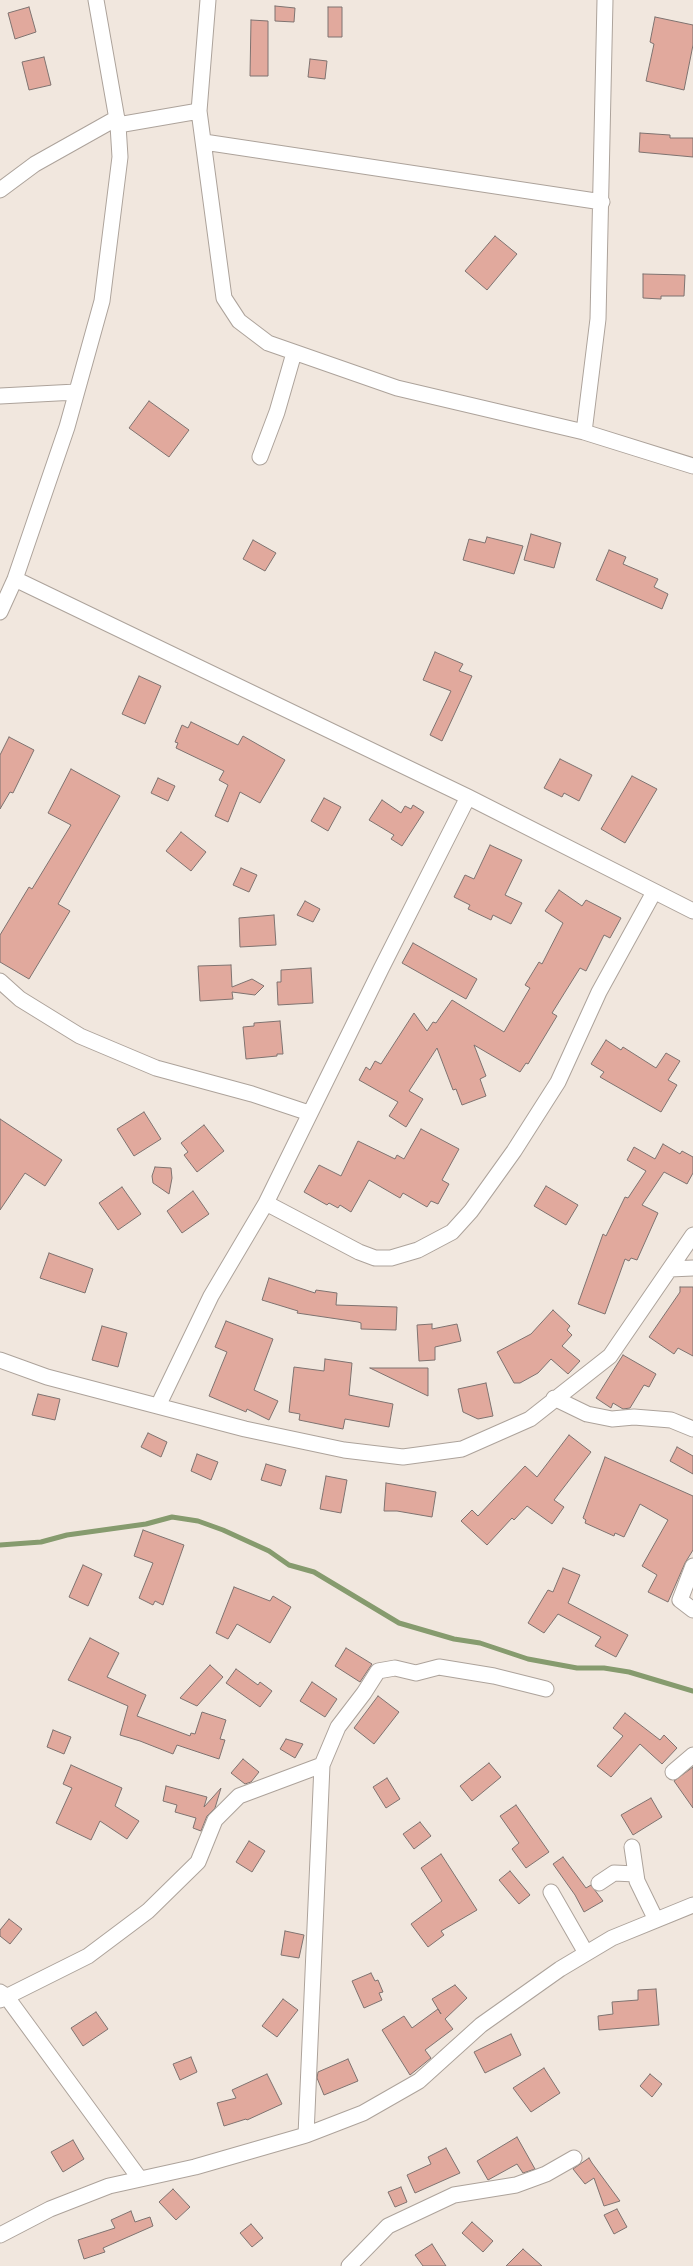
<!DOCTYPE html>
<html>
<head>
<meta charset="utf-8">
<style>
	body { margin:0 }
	canvas { display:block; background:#f1e7de }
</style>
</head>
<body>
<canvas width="693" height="2266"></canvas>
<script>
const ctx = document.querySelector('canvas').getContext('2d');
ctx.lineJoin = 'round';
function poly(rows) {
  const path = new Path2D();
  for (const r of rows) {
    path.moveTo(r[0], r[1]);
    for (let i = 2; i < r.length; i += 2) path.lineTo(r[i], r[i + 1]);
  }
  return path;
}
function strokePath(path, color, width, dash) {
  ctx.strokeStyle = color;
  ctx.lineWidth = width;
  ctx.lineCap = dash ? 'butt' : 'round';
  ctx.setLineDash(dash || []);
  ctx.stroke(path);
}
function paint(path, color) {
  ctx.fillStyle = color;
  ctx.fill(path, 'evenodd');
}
strokePath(poly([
	[0,1545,41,1542,67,1535,146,1524,172,1517,198,1521,223,1530,269,1551,289,1565,314,1572,399,1623,454,1639,480,1643,528,1659,577,1668,604,1668,629,1672,693,1691]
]), '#869b6e', 5);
const building = poly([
	[275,6,295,8,294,22,275,21,275,6],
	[29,7,36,32,15,39,8,13,29,7],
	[328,7,342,7,342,37,328,37,328,7],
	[655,17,693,25,693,45,684,90,646,81,654,44,650,42,655,17],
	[251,20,268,21,268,76,250,76,251,20],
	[44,57,51,85,29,90,22,62,44,57],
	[310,59,327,61,325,79,308,77,310,59],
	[640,133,670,135,670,138,693,138,693,157,639,152,640,133],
	[495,236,517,254,487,290,465,271,495,236],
	[643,274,685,275,684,296,661,296,661,299,643,298,643,274],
	[149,401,189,430,169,457,129,428,149,401],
	[531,534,561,543,554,568,524,560,531,534],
	[487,537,523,546,514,574,463,560,469,539,485,543,487,537],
	[253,540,276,553,265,571,243,559,253,540],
	[609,550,626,557,623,564,658,579,654,587,668,594,662,609,596,580,609,550],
	[435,652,463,664,459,671,472,676,442,741,430,735,451,691,423,680,435,652],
	[139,676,161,686,145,724,122,714,139,676],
	[191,722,238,745,243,736,285,760,260,803,240,792,228,822,215,816,228,785,219,780,224,771,176,748,178,743,175,742,182,725,188,728,191,722],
	[9,737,34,750,13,793,10,792,0,809,0,755,9,737],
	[560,759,592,775,579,801,564,793,562,797,544,788,560,759],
	[71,769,120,796,58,904,70,911,29,979,0,962,0,935,29,887,32,889,71,825,48,813,71,769],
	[632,776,657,789,625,843,601,829,632,776],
	[158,778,175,786,168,801,151,793,158,778],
	[324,798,341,807,328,831,311,821,324,798],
	[382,800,401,813,405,806,411,809,413,805,424,812,402,846,391,839,394,835,369,820,382,800],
	[181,832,206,852,191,871,166,851,181,832],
	[490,845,522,860,505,895,522,903,511,924,493,915,491,920,468,909,470,905,454,897,465,875,474,879,490,845],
	[241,868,257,875,249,892,233,885,241,868],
	[559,890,582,906,586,900,621,918,610,938,604,935,586,971,580,968,552,1013,557,1016,528,1064,526,1063,520,1072,474,1045,486,1076,480,1079,486,1096,462,1105,456,1089,453,1090,437,1048,409,1091,423,1099,406,1127,389,1116,398,1102,359,1080,366,1067,370,1070,375,1061,381,1064,414,1013,427,1031,433,1022,436,1023,452,1000,504,1032,530,988,525,985,539,962,542,964,563,923,545,911,559,890],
	[305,901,320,909,313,922,297,915,305,901],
	[274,915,276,945,240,947,239,918,274,915],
	[413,943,477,979,466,999,402,963,413,943],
	[231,965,232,987,252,979,264,986,255,995,232,992,233,999,200,1001,198,966,231,965],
	[311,968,313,1003,278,1005,277,982,281,982,281,970,311,968],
	[280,1021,283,1054,277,1054,277,1056,246,1059,243,1027,254,1026,254,1023,280,1021],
	[606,1040,621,1050,623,1047,656,1068,666,1053,680,1061,668,1080,677,1085,661,1112,600,1077,604,1072,591,1064,606,1040],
	[144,1112,161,1139,134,1156,117,1129,144,1112],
	[0,1119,62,1160,45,1186,25,1173,0,1210,0,1119],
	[204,1125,224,1151,197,1172,184,1155,188,1152,181,1143,204,1125],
	[421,1129,459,1149,442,1180,449,1184,438,1204,431,1201,427,1207,403,1193,400,1198,369,1180,351,1212,340,1205,338,1208,329,1203,327,1205,304,1192,319,1165,341,1176,358,1141,395,1159,397,1155,404,1159,421,1129],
	[663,1144,680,1154,682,1151,693,1157,693,1173,687,1184,664,1172,642,1205,658,1213,637,1260,631,1258,629,1261,625,1259,605,1314,578,1304,603,1234,606,1236,625,1197,628,1198,646,1171,627,1160,634,1147,655,1159,663,1144],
	[155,1167,171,1168,172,1178,169,1194,153,1183,152,1176,155,1167],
	[546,1186,578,1205,566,1225,534,1206,546,1186],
	[122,1187,141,1214,118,1230,99,1203,122,1187],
	[193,1191,209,1214,182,1233,167,1211,193,1191],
	[49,1253,93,1269,85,1293,40,1278,49,1253],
	[269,1278,315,1293,316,1290,337,1293,336,1305,397,1307,396,1330,361,1329,361,1323,358,1322,297,1313,298,1311,262,1300,269,1278],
	[680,1287,693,1287,693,1356,678,1348,674,1354,649,1337,680,1292,680,1287],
	[553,1310,570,1326,567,1330,572,1335,562,1346,580,1361,568,1374,551,1359,538,1373,520,1383,514,1383,497,1352,531,1334,553,1310],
	[226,1321,273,1339,254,1390,278,1401,269,1420,247,1409,246,1412,209,1396,227,1352,215,1347,226,1321],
	[432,1324,432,1329,457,1324,461,1341,435,1347,435,1360,419,1361,417,1325,432,1324],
	[102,1326,127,1333,118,1367,92,1360,102,1326],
	[623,1355,656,1374,649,1387,644,1385,630,1408,623,1409,613,1403,611,1408,596,1398,623,1355],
	[325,1359,352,1363,349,1395,393,1404,389,1427,345,1419,343,1429,299,1420,300,1414,289,1412,294,1367,324,1371,325,1359],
	[370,1368,428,1368,428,1396,370,1368],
	[486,1383,493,1416,478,1419,463,1412,458,1389,486,1383],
	[38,1394,60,1399,55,1420,32,1415,38,1394],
	[148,1433,167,1442,161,1457,141,1447,148,1433],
	[569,1435,591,1452,554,1500,564,1507,552,1524,527,1506,514,1520,512,1518,487,1545,461,1521,472,1510,478,1516,525,1466,537,1477,569,1435],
	[677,1447,693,1456,693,1474,670,1461,677,1447],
	[197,1454,218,1462,211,1480,191,1471,197,1454],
	[605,1457,693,1496,693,1550,685,1563,668,1602,648,1592,657,1575,642,1566,668,1520,640,1504,624,1537,615,1533,614,1536,585,1523,586,1520,583,1518,605,1457],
	[266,1464,286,1470,281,1486,261,1480,266,1464],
	[326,1476,347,1480,341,1513,320,1509,326,1476],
	[386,1483,436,1492,432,1517,397,1511,384,1511,386,1483],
	[143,1530,184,1545,163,1605,155,1601,153,1605,139,1598,153,1563,134,1556,143,1530],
	[83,1565,102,1574,88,1606,69,1597,83,1565],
	[563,1568,580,1575,568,1603,628,1635,616,1657,595,1646,601,1637,558,1614,544,1633,528,1623,548,1590,553,1592,563,1568],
	[234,1587,270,1601,273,1596,291,1607,270,1643,237,1624,228,1639,216,1633,234,1587],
	[90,1638,119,1653,107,1677,146,1695,137,1716,190,1736,191,1733,195,1734,202,1712,226,1720,220,1739,225,1740,219,1759,177,1745,173,1754,140,1741,120,1735,128,1706,68,1680,90,1638],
	[346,1648,372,1664,360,1682,335,1666,346,1648],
	[210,1665,223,1677,197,1706,180,1698,210,1665],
	[236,1669,258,1685,260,1682,272,1691,260,1707,226,1683,236,1669],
	[312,1682,337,1699,325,1717,300,1701,312,1682],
	[378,1696,399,1712,374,1744,354,1728,378,1696],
	[625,1713,660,1740,664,1735,677,1748,662,1764,640,1744,611,1777,597,1766,623,1736,613,1728,625,1713],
	[53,1730,71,1737,64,1754,47,1747,53,1730],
	[286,1739,303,1744,295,1758,280,1749,286,1739],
	[243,1759,259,1772,251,1782,245,1784,231,1773,243,1759],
	[489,1763,501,1777,472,1801,460,1786,489,1763],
	[71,1765,122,1788,115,1806,139,1821,127,1839,100,1821,91,1840,56,1823,72,1788,63,1784,71,1765],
	[693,1767,693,1808,674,1781,693,1767],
	[387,1778,400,1799,386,1808,373,1787,387,1778],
	[166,1786,207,1797,204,1807,221,1788,215,1808,207,1816,201,1831,193,1828,196,1818,175,1812,177,1805,163,1801,166,1786],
	[651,1798,662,1817,633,1835,621,1815,651,1798],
	[516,1805,549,1852,526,1868,512,1849,519,1843,500,1816,516,1805],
	[420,1822,431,1836,414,1849,403,1834,420,1822],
	[249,1841,265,1851,252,1872,236,1862,249,1841],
	[441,1854,477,1910,441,1931,444,1935,428,1947,411,1924,442,1901,421,1868,441,1854],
	[563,1857,586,1888,591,1885,603,1901,584,1912,575,1895,553,1864,563,1857],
	[510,1871,530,1895,519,1904,499,1880,510,1871],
	[9,1919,22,1929,10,1944,0,1936,0,1930,9,1919],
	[285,1931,304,1935,299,1958,281,1955,285,1931],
	[371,1973,375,1981,378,1980,383,1992,379,1993,382,2000,364,2008,352,1981,371,1973],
	[455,1985,467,1998,445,2019,453,2029,425,2050,431,2058,410,2075,382,2030,404,2016,412,2028,438,2009,441,2014,432,1999,455,1985],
	[656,1989,659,2025,599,2030,598,2016,613,2014,612,2002,638,2000,638,1990,656,1989],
	[283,1999,298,2010,277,2037,262,2026,283,1999],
	[96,2012,108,2029,83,2046,71,2028,96,2012],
	[511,2034,521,2055,485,2073,474,2052,511,2034],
	[191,2057,197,2072,180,2080,173,2064,191,2057],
	[348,2059,358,2081,324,2095,317,2078,318,2072,348,2059],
	[544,2068,560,2093,531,2112,513,2088,544,2068],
	[267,2074,282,2104,247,2120,246,2119,224,2126,217,2103,236,2098,232,2090,267,2074],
	[650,2074,662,2084,652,2097,640,2086,650,2074],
	[517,2137,535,2169,523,2173,517,2164,488,2180,477,2161,517,2137],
	[73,2140,84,2159,63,2172,51,2152,73,2140],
	[446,2148,460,2173,415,2193,407,2175,431,2164,428,2157,446,2148],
	[589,2158,592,2163,620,2201,604,2206,594,2178,585,2184,573,2169,589,2158],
	[401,2187,407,2202,395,2207,388,2192,401,2187],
	[173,2189,190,2207,176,2220,159,2202,173,2189],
	[617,2209,627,2227,614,2234,604,2215,617,2209],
	[131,2211,135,2222,150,2217,153,2226,103,2248,105,2252,84,2259,78,2240,115,2228,111,2220,131,2211],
	[472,2222,493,2241,483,2252,462,2233,472,2222],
	[251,2224,263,2238,252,2247,240,2233,251,2224],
	[432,2244,446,2266,423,2266,415,2255,432,2244],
	[523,2249,542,2266,506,2266,523,2249]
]);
paint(building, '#e1a99d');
strokePath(building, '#7f7370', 1);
const street = poly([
	[208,0,199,111,224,298,239,321,268,343,397,388,584,432,693,466],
	[118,125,199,111],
	[204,142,602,202],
	[0,190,35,164,117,118],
	[0,396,76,392],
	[584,432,598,319,605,0],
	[260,457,277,412,294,353],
	[15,579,468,797,693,911],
	[0,612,15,579,67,427,102,301,120,157,118,125,96,0],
	[0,981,20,999,80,1036,156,1068,252,1094,309,1113],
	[266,1203,359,1252,375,1258,391,1258,418,1250,452,1232,471,1211,514,1151,558,1082,599,992,654,892],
	[670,1269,693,1268],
	[0,1360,47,1377,245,1429,344,1450,403,1457,462,1449,530,1419,610,1356,693,1235],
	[554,1398,587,1414,612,1419,634,1417,671,1420,693,1429],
	[158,1406,211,1296,266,1203,381,969,468,797],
	[693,1566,680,1600,693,1610],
	[673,1772,693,1755],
	[632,1847,637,1881,656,1920],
	[599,1883,614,1873,636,1874],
	[551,1892,586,1953],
	[0,1992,6,1996,140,2179],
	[0,2000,88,1956,148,1911,198,1862,215,1820,239,1796,322,1765,338,1727,364,1693,378,1671,395,1668,416,1673,439,1667,494,1676,546,1689],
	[306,2135,322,1765],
	[0,2235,50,2209,109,2186,195,2167,306,2135,363,2113,419,2081,481,2025,560,1969,612,1938,693,1905],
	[349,2266,388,2226,454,2195,516,2185,546,2174,574,2158]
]);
strokePath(street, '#ada39b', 17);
strokePath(street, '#fff', 15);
</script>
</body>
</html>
